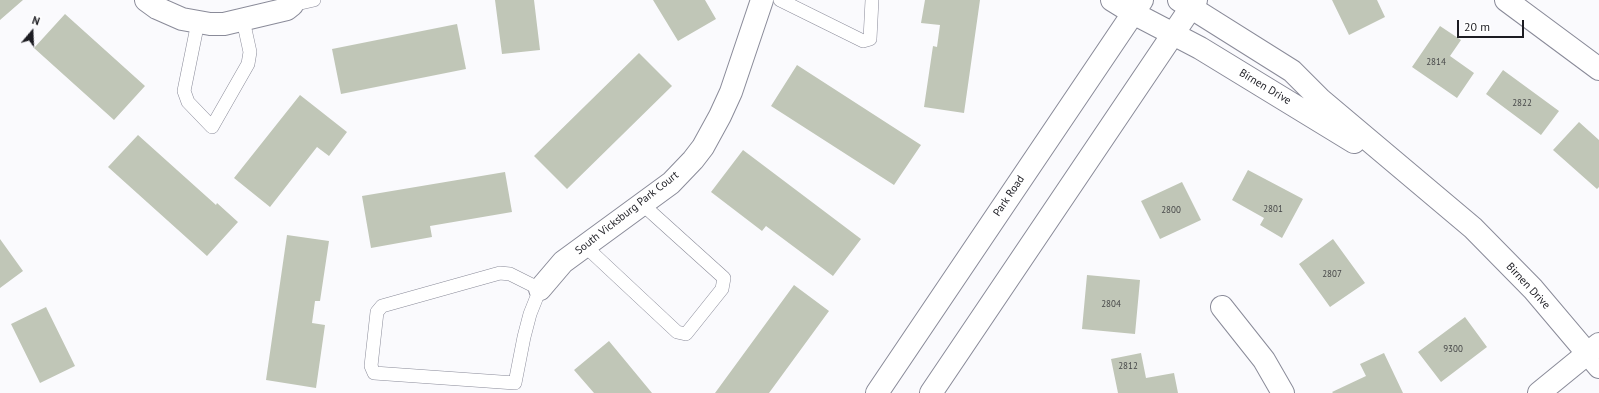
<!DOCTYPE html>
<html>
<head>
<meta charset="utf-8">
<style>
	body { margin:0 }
	#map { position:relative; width:1599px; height:393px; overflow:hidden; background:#fafafd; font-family:"PT Sans",sans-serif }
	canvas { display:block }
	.north { position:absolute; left:12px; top:12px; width:40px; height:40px; -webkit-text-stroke:3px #fff; paint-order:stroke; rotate:19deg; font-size:11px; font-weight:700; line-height:16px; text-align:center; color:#1c1c22 }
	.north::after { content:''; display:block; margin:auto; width:14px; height:18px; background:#1c1c22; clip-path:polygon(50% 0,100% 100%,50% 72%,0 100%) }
	.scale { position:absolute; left:1457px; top:20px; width:67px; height:18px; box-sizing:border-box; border:2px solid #1c1c22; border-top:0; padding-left:5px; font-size:12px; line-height:14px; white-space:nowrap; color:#1c1c22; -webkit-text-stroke:3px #fff; paint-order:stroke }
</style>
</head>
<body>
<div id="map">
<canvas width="1599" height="393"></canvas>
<div class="north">N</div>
<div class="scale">20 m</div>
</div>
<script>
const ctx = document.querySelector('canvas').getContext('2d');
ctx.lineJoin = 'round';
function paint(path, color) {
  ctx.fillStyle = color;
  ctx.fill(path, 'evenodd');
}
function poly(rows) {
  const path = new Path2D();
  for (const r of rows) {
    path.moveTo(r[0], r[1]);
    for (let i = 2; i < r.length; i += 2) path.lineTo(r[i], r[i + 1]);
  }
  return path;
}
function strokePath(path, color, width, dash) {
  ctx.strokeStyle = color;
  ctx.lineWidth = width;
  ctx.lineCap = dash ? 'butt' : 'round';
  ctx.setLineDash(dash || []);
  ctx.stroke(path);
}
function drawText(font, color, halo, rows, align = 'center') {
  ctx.font = font + ' "PT Sans",sans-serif';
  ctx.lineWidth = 3;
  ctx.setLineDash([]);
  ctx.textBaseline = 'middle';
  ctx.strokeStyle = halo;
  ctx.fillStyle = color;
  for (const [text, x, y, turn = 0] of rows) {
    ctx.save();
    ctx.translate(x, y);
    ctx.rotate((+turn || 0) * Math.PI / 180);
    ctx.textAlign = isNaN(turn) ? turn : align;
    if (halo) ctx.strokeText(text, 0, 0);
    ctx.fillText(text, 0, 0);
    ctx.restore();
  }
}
paint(poly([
	[0,0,23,0,0,20],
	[495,0,534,0,540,50,502,54],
	[653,0,705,0,716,19,678,41],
	[925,0,980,0,964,113,924,107,933,46,937,47,940,25,921,23],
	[1332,0,1377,0,1385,17,1349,35],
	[65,14,145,86,114,120,34,48],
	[457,24,466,69,341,94,332,49],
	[1440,26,1461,40,1450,56,1474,73,1457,98,1412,67],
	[639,53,672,86,567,189,534,156],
	[797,65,921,145,894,185,771,106],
	[1503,70,1559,111,1541,135,1486,94],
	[300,95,347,132,329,156,317,147,270,207,234,178],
	[1579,122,1599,140,1599,187,1597,189,1553,150],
	[138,135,216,205,217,203,238,222,207,256,108,167],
	[743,150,861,239,833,276,766,226,762,231,711,192],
	[1248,170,1303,199,1282,238,1260,225,1264,218,1232,200],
	[505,172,512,212,430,226,432,237,371,248,362,196],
	[1182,182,1201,220,1160,239,1141,201],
	[287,235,329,241,320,301,315,301,312,323,325,325,316,388,266,380],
	[0,239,23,271,0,288],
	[1333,239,1365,283,1330,307,1299,264],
	[1087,275,1140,280,1135,334,1082,329],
	[794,285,829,311,769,393,715,393],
	[46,307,75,366,40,383,11,324],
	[1465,317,1487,347,1441,382,1418,352],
	[609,341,652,393,594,393,574,370],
	[1141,353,1146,378,1174,373,1178,393,1118,393,1111,359],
	[1384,353,1403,393,1333,393,1332,392,1366,376,1360,364]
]), '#c0c6b7');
const service = poly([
	[780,0,863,41,870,39,872,0],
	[292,5,314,0],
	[198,22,184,91,188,102,212,127,248,64,250,52,243,20],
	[585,246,677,332,686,334,722,289,724,278,642,204],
	[500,273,510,274,540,289,530,314,524,337,515,383,374,373,371,366,377,312,382,306,500,273]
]);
const minor = poly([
	[146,0,157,8,182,19,210,24,224,24,287,9,292,5,294,0],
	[1112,0,1133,13,1200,48,1354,142],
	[1179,0,1292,71,1321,100,1473,228,1533,289,1599,367],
	[1506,0,1599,69],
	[540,289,563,262,671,183,693,160,703,147,720,116,731,92,762,0],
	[1222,307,1264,360,1283,393],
	[1539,393,1599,344]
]);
const secondary = poly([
	[877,393,1142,0],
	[931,393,1196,0]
]);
strokePath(service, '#8a8b99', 14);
strokePath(minor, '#8a8b99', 24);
strokePath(secondary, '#8a8b99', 24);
strokePath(service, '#fff', 13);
strokePath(minor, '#fff', 22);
strokePath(secondary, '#fff', 22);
drawText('9px', '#454647', null, [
	["2814",1436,62],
	["2822",1522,103],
	["2801",1273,209],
	["2800",1171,210],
	["2807",1332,274],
	["2804",1111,304],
	["9300",1453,349],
	["2812",1128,366]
]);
drawText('11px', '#1c1c22', '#fff', [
	["Birnen Drive",1265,87,31],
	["Park Road",1009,196,-56],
	["South Vicksburg Park Court",627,213,-38],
	["Birnen Drive",1528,286,47]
]);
</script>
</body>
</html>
